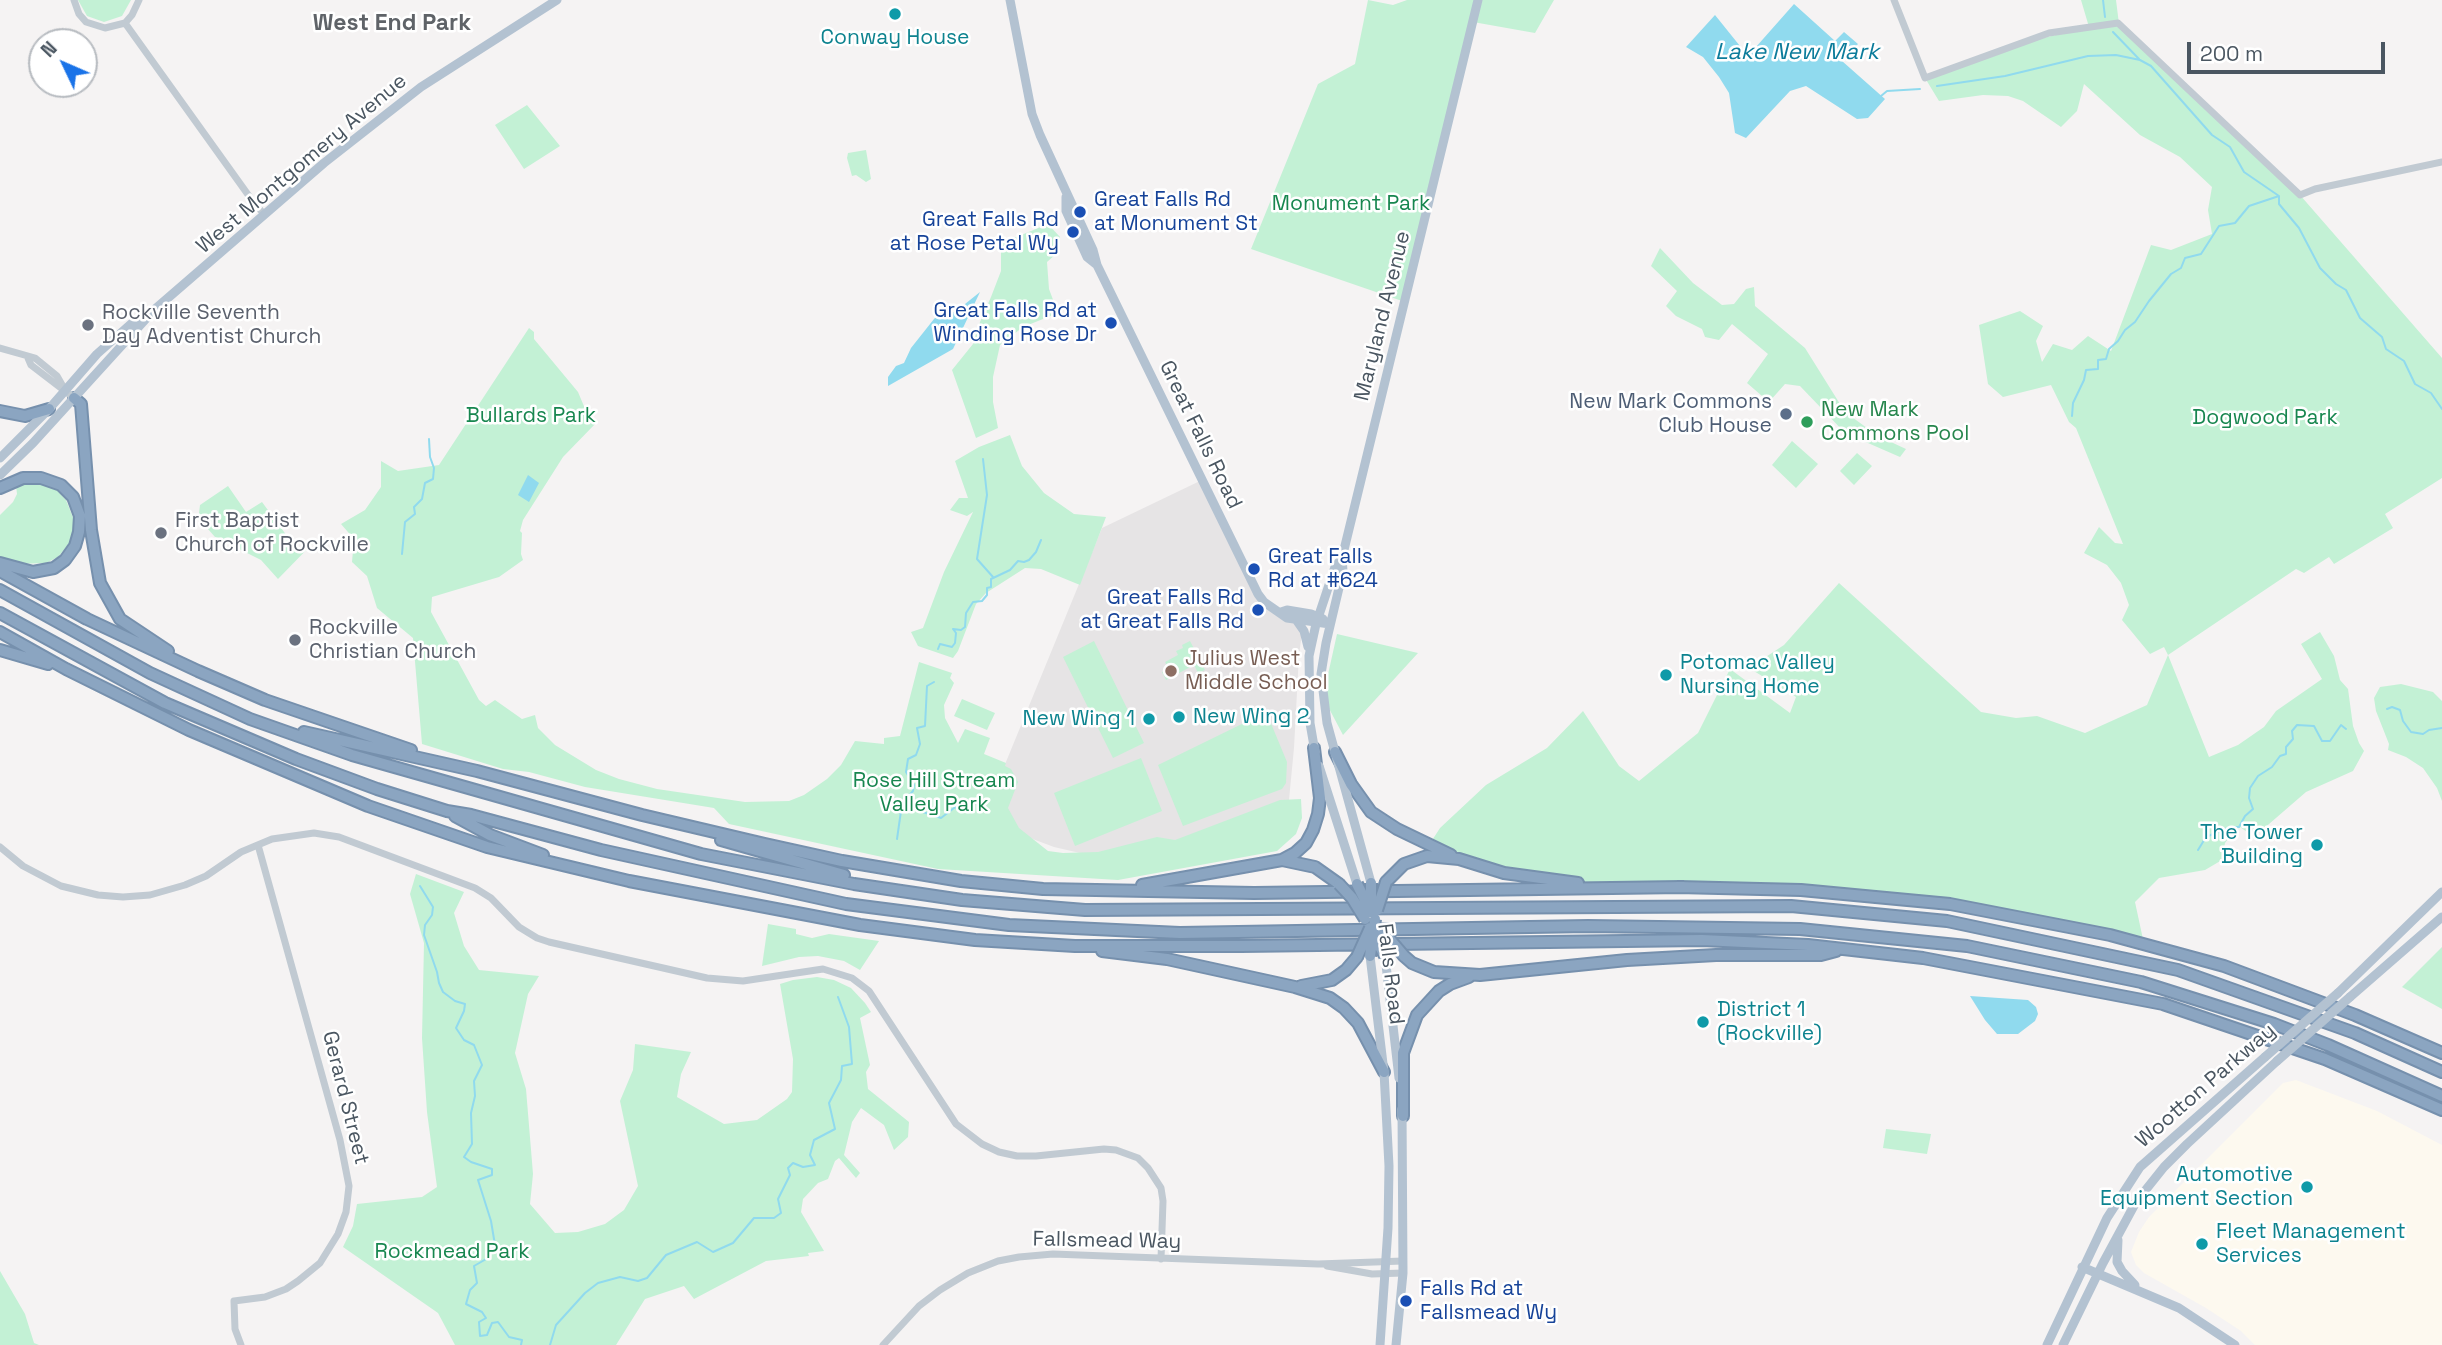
<!DOCTYPE html>
<html>
<head>
<meta charset="utf-8">
<style>
	body { margin:0 }
	#map { position:relative; width:2442px; height:1345px; overflow:hidden; background:#f5f3f3; font-family:"Space Grotesk",sans-serif }
	canvas { display:block }
	.north { position:absolute; left:28px; top:28px; width:70px; height:70px; box-sizing:border-box; background:#fff; border:2px solid #b7bbc0; border-radius:50%; rotate:314deg; font-size:19px; font-weight:700; line-height:28px; text-align:center; color:#4a5661 }
	.north::after { content:''; display:block; margin:auto; width:24px; height:32px; background:#1a73e8; clip-path:polygon(50% 0,100% 100%,50% 72%,0 100%) }
	.scale { position:absolute; left:2187px; top:42px; width:198px; height:32px; box-sizing:border-box; border:4px solid #4a5661; border-top:0; padding-left:9px; font-size:21px; line-height:24px; white-space:nowrap; color:#4a5661; -webkit-text-stroke:5px #fff; paint-order:stroke }
</style>
</head>
<body>
<div id="map">
<canvas width="2442" height="1345"></canvas>
<div class="north">N</div>
<div class="scale">200 m</div>
</div>
<script>
const ctx = document.querySelector('canvas').getContext('2d');
ctx.lineJoin = 'round';
function paint(path, color) {
  ctx.fillStyle = color;
  ctx.fill(path, 'evenodd');
}
function poly(rows) {
  const path = new Path2D();
  for (const r of rows) {
    path.moveTo(r[0], r[1]);
    for (let i = 2; i < r.length; i += 2) path.lineTo(r[i], r[i + 1]);
  }
  return path;
}
function strokePath(path, color, width, dash) {
  ctx.strokeStyle = color;
  ctx.lineWidth = width;
  ctx.lineCap = dash ? 'butt' : 'round';
  ctx.setLineDash(dash || []);
  ctx.stroke(path);
}
function drawText(font, color, halo, rows, align = 'center') {
  ctx.font = font + ' "Space Grotesk",sans-serif';
  ctx.lineWidth = 5;
  ctx.setLineDash([]);
  ctx.textBaseline = 'middle';
  ctx.strokeStyle = halo;
  ctx.fillStyle = color;
  for (const [text, x, y, turn = 0] of rows) {
    ctx.save();
    ctx.translate(x, y);
    ctx.rotate((+turn || 0) * Math.PI / 180);
    ctx.textAlign = isNaN(turn) ? turn : align;
    if (halo) ctx.strokeText(text, 0, 0);
    ctx.fillText(text, 0, 0);
    ctx.restore();
  }
}
paint(poly([
	[2296,1080,2377,1111,2442,1145,2442,1345,2255,1345,2241,1331,2206,1308,2144,1273,2136,1265,2131,1252,2139,1232,2149,1217,2283,1083]
]), '#fdf9ef');
paint(poly([
	[1202,480,1264,602,1304,618,1299,655,1294,748,1288,810,1202,846,1093,856,1054,847,1014,832,992,796,1102,528]
]), '#e6e4e5');
paint(poly([
	[78,0,131,0,122,16,104,22,87,16],
	[1368,0,1393,5,1407,0,1554,0,1535,33,1473,22,1405,302,1251,249,1318,84,1355,64],
	[2081,0,2116,0,2119,24,2300,195,2442,358,2442,478,2385,514,2393,528,2334,564,2329,557,2304,573,2296,569,2168,655,2209,757,2238,745,2264,727,2276,711,2322,679,2301,644,2320,632,2334,656,2340,680,2348,689,2353,726,2359,743,2364,751,2353,771,2306,792,2254,837,2240,827,2233,832,2225,843,2222,860,2205,870,2159,878,2135,902,2144,944,2110,935,1863,894,1595,885,1504,873,1429,845,1440,828,1486,785,1547,748,1583,711,1619,766,1639,781,1698,733,1730,669,1790,713,1796,697,1749,668,1784,645,1839,583,1981,712,2016,718,2037,716,2085,733,2147,705,2168,655,2164,647,2150,654,2122,620,2129,605,2121,583,2107,565,2084,553,2099,527,2115,543,2123,544,2076,428,2069,422,2051,385,2003,397,1988,384,1979,325,2020,311,2043,326,2036,341,2042,362,2053,344,2072,350,2088,336,2111,351,2151,245,2171,250,2212,234,2208,210,2212,187,2180,157,2140,135,2084,84,2077,111,2061,127,2023,101,2008,96,1983,95,1939,101,1925,78,2006,47,2089,27],
	[527,105,560,146,524,169,495,125],
	[866,150,871,179,866,182,856,175,852,176,847,158,848,153],
	[1048,224,1060,237,1056,254,1047,262,1049,289,1058,313,1023,327,1000,345,993,377,993,402,998,428,976,438,952,370,973,344,980,322,991,297,1001,271,1001,252,997,245],
	[1660,248,1693,283,1722,305,1734,304,1746,289,1754,287,1755,306,1805,348,1845,412,1878,436,1906,449,1900,457,1845,433,1800,386,1785,384,1769,402,1747,383,1768,354,1732,324,1719,340,1705,337,1702,329,1676,316,1666,306,1677,291,1651,266],
	[529,328,534,332,534,339,578,392,586,411,596,423,563,457,523,520,520,531,522,533,521,554,523,560,499,577,432,597,431,612,479,700,486,706,495,700,522,719,535,715,538,728,555,745,596,770,619,779,657,789,745,802,789,801,804,795,827,779,841,765,855,741,884,744,884,738,900,736,919,662,952,673,950,678,954,683,944,705,945,718,958,743,965,729,990,738,984,754,1006,763,1005,766,1011,769,1018,782,1008,808,1019,828,1048,851,1063,853,1098,852,1157,837,1175,840,1280,800,1301,799,1302,818,1296,834,1277,851,1118,880,938,869,729,824,714,808,585,787,529,772,503,769,422,744,413,638,377,608,367,576,352,562,354,539,341,524,365,510,381,487,381,461,398,471,439,465],
	[1010,435,1022,466,1044,493,1074,514,1106,517,1080,585,1041,569,1025,568,986,593,976,604,958,651,953,658,918,646,911,632,923,628,944,572,973,512,967,516,950,510,959,498,968,498,955,461,979,447],
	[1792,441,1818,464,1796,488,1772,465],
	[1857,453,1872,466,1854,485,1840,471],
	[36,481,54,487,66,500,74,520,72,540,58,557,46,563,17,564,0,560,0,515,13,502,17,494,16,485],
	[228,486,246,512,262,502,298,551,316,540,278,579,261,560,215,537,201,521,199,513,200,505],
	[1337,634,1418,653,1343,735,1323,697],
	[1094,641,1144,743,1113,758,1063,657],
	[1190,641,1205,670,1198,673,1194,665,1166,680,1162,672,1169,669,1165,662,1178,655,1176,651,1183,648,1182,645],
	[2401,684,2433,692,2442,701,2442,801,2437,788,2423,768,2406,757,2388,750,2389,744,2376,711,2374,698,2380,687],
	[962,699,995,713,987,730,954,716],
	[1250,720,1270,721,1287,762,1286,783,1282,789,1183,826,1158,765],
	[1141,758,1162,811,1075,846,1054,793],
	[416,874,464,892,454,913,464,946,479,970,539,976,528,994,515,1053,526,1089,533,1174,530,1204,555,1233,578,1232,605,1224,624,1210,638,1186,620,1101,633,1070,635,1044,691,1052,681,1074,677,1097,724,1124,757,1120,787,1099,792,1092,793,1059,780,984,793,980,817,977,834,980,851,988,865,1003,871,1012,860,1018,870,1065,866,1072,868,1089,909,1122,908,1137,894,1150,884,1125,861,1108,852,1122,844,1155,860,1173,856,1178,839,1158,835,1161,828,1179,818,1183,803,1199,801,1212,824,1251,808,1253,809,1256,766,1261,694,1299,684,1286,645,1299,616,1345,455,1345,438,1313,343,1247,353,1226,357,1204,422,1197,437,1187,427,1112,422,1038,424,943,410,894],
	[768,924,796,929,796,934,812,938,829,934,879,941,860,970,844,961,818,956,799,957,762,966],
	[2442,947,2442,1009,2402,987],
	[1886,1129,1931,1134,1927,1154,1883,1148],
	[0,1271,25,1314,34,1343,39,1345,0,1345]
]), '#c3f1d5');
paint(poly([
	[1794,4,1835,41,1844,32,1858,44,1842,61,1885,99,1868,118,1857,119,1806,86,1790,91,1746,138,1735,133,1729,93,1719,77,1703,57,1686,47,1715,15,1748,56],
	[980,292,953,349,888,386,888,377,896,366,904,363,911,348,934,319,942,311,955,312],
	[528,475,539,483,529,502,518,495],
	[1970,996,2028,1000,2036,1007,2038,1014,2035,1021,2018,1034,1997,1034,1985,1020]
]), '#90daee');
strokePath(poly([
	[2103,0,2105,17],
	[2113,32,2139,59],
	[1937,86,2005,76,2088,56,2116,55,2140,60,2151,66,2212,135,2230,147,2244,172,2279,196,2279,204,2299,228,2320,268,2336,284,2346,290,2360,318,2382,337,2386,349,2404,361,2415,384,2431,393,2442,409],
	[1881,96,1887,91,1920,89],
	[2072,416,2073,403,2084,380,2086,370,2098,369,2098,360,2106,359,2109,349,2118,341,2125,330,2135,322,2149,301,2171,274,2181,268,2185,258,2201,254,2219,226,2235,223,2249,206,2279,196],
	[983,459,987,495,977,559,993,577],
	[402,554,405,522,415,514,414,507,422,499,425,483,433,479,434,468,430,457,429,439],
	[938,649,940,644,952,647,955,643,956,633,953,629,961,630,965,627,966,613,973,602,982,601,987,595,987,588,991,587,991,579,1010,570,1018,561,1024,562,1029,560,1036,552,1041,540],
	[2387,709,2392,707,2400,710,2403,721,2411,732,2423,734,2429,730,2442,728],
	[906,802,917,810,941,818,954,808,980,801],
	[897,839,902,804,913,791,914,785,906,772,908,759,916,755,920,744,917,728,925,726,927,686,934,682],
	[2198,850,2206,837,2230,827,2239,827,2245,816,2253,809,2249,798,2250,788,2258,776,2272,767,2280,756,2286,754,2286,747,2293,739,2292,731,2297,725,2314,726,2322,741,2330,741,2341,725,2346,729],
	[420,886,433,907,432,915,425,925,424,935,437,972,439,983,443,992,455,1001,465,1004,464,1011,456,1028,464,1040,474,1045,482,1065,474,1081,475,1096,471,1113,472,1144,464,1157,471,1162,492,1169,492,1175,478,1180,491,1221,495,1245,488,1258,474,1266,477,1283,470,1290,466,1304,482,1312,486,1318,479,1322,480,1336,487,1335,492,1323,498,1322,509,1337,522,1340,521,1345],
	[550,1345,556,1325,585,1293,598,1283,620,1277,638,1281,647,1278,666,1255,697,1242,713,1252,733,1243,754,1218,774,1218,781,1213,778,1199,790,1175,788,1168,793,1163,803,1167,815,1165,810,1155,814,1140,835,1129,829,1103,841,1080,842,1066,852,1064,849,1027,838,997]
]), '#90daee', 2);
const highway = poly([
	[74,398,81,404,91,530,100,583,120,619,168,651],
	[0,411,25,416,49,409],
	[0,488,23,478,41,478,61,485,73,497,80,516,79,532,75,546,65,560,54,568,33,572,0,563],
	[0,571,87,619,198,671,265,700,411,750],
	[0,590,150,673,250,719,352,755,701,854,854,884,962,900,1085,910,1791,906,1947,921,2178,970,2355,1033,2442,1072],
	[0,613,165,703,296,759,377,789,447,811,471,815,601,850,846,904,1009,925,1180,933,1588,926,1800,929,1967,946,2141,982,2274,1024,2328,1045,2442,1096],
	[0,632,66,669,189,730,368,806,487,847,629,881,860,925,975,940,1075,946,1241,946,1702,940,1808,945,1923,958,2163,1004,2325,1059,2442,1110],
	[0,650,48,664],
	[304,732,477,771,642,815,765,844,842,861,961,881,1043,889,1254,893,1683,887],
	[1335,752,1351,784,1371,812,1397,829,1451,855],
	[455,816,490,835,543,855],
	[721,840,844,875],
	[1282,860,1315,867,1339,884],
	[1386,882,1404,864,1427,856,1459,859,1504,873,1578,883],
	[1142,885,1282,860,1295,853,1306,843,1313,830,1318,814,1320,798,1314,748],
	[1678,887,1801,890,1950,904,2110,935,2224,966,2355,1015,2442,1053],
	[1102,951,1167,959,1295,987,1330,998,1344,1008,1358,1023,1384,1072],
	[1404,956,1412,963,1434,972,1480,975,1627,960,1716,955,1821,955,1836,951],
	[1301,986,1332,980,1346,970,1357,957],
	[1403,1116,1403,1053,1417,1015,1439,991,1450,984,1469,977]
]);
strokePath(highway, '#7690ad', 14);
strokePath(poly([
	[74,0,79,14,86,22,105,28,125,23,132,15,139,0],
	[1894,0,1925,78,2049,33,2118,23,2300,195,2315,189,2442,162],
	[125,23,254,203,264,214],
	[0,348,35,358,57,376,65,390],
	[28,358,31,365,74,398],
	[0,847,23,866,61,886,98,895,123,897,150,895,185,885,206,876,241,852,272,839,314,833,339,837,475,888,491,898,519,927,537,938,549,942,707,978,743,981,823,969,852,978,869,991,956,1124,982,1144,999,1152,1017,1156,1036,1156,1104,1149,1116,1150,1138,1158,1148,1168,1161,1188,1163,1201,1161,1259],
	[1327,1266,1372,1274,1403,1273],
	[241,1345,235,1329,234,1301,265,1297,286,1289,298,1281,320,1263,338,1234,346,1212,349,1186,340,1140,258,845],
	[883,1345,919,1306,940,1290,968,1273,998,1261,1019,1257,1053,1254,1318,1264,1403,1261]
]), '#c1cad2', 7);
strokePath(poly([
	[1010,0,1032,114,1040,135,1093,250,1097,265,1258,594,1264,602,1287,618,1330,624],
	[1066,197,1066,211,1087,257,1097,265],
	[0,458,49,409,97,354,132,323,144,319],
	[0,475,33,443,154,310,324,163,421,87,557,0],
	[1281,612,1287,610,1311,614,1323,619],
	[1297,621,1304,631,1308,647],
	[1315,752,1310,723,1309,656,1316,624,1335,567,1342,558],
	[1319,766,1357,884],
	[1371,883,1327,723,1321,674,1326,643,1343,571,1342,558,1478,0],
	[1370,956,1384,1072,1389,1166,1388,1228,1380,1345],
	[1385,956,1399,1078],
	[2338,993,2442,892],
	[2350,997,2442,917],
	[2118,1240,2117,1262,2122,1271,2135,1285],
	[2082,1267,2179,1308,2235,1345],
	[1396,1345,1403,1273,1402,1109],
	[2047,1345,2107,1218,2140,1167,2265,1057],
	[2063,1345,2103,1263,2136,1202,2164,1167,2187,1144,2277,1061]
]), '#b3c2d1', 9);
strokePath(highway, '#8ba5c1', 10);
const highwayBridge = poly([
	[1339,884,1352,898,1365,919],
	[1357,884,1371,912],
	[1371,909,1371,883],
	[1377,910,1386,882],
	[1380,928,1404,956],
	[1373,934,1385,956],
	[1370,956,1375,919],
	[1357,957,1370,928]
]);
strokePath(highwayBridge, '#7690ad', 14, []);
strokePath(poly([
	[2265,1057,2338,993],
	[2277,1061,2350,997]
]), '#b3c2d1', 9);
strokePath(highwayBridge, '#8ba5c1', 10);
for (const [x, y, r, color] of [
	[895,14,7,"#0f9aa8"],
	[1080,212,7,"#1a4fb4"],
	[1073,232,7,"#1a4fb4"],
	[1111,323,7,"#1a4fb4"],
	[88,325,7,"#6b7280"],
	[1786,414,7,"#5c6f8a"],
	[1807,422,7,"#2e9e5b"],
	[161,533,7,"#6b7280"],
	[1254,569,7,"#1a4fb4"],
	[1258,610,7,"#1a4fb4"],
	[295,640,7,"#6b7280"],
	[1171,671,7,"#8d6e63"],
	[1666,675,7,"#0f9aa8"],
	[1179,717,7,"#0f9aa8"],
	[1149,719,7,"#0f9aa8"],
	[2317,845,7,"#0f9aa8"],
	[1703,1022,7,"#0f9aa8"],
	[2307,1187,7,"#0f9aa8"],
	[2202,1244,7,"#0f9aa8"],
	[1406,1301,7,"#1a4fb4"]
]) {
  const dot = new Path2D();
  dot.arc(x, y, r, 0, 2 * Math.PI);
  ctx.fillStyle = color;
  ctx.fill(dot);
  strokePath(dot, '#fff', 2.5);
}
drawText('21px', '#0d838f', '#fff', [
	["Conway House",895,38,"center"],
	["Potomac Valley",1680,663],
	["Nursing Home",1680,687],
	["New Wing 2",1193,717],
	["New Wing 1",1135,719,"right"],
	["The Tower",2303,833,"right"],
	["Building",2303,857,"right"],
	["District 1",1717,1010],
	["(Rockville)",1717,1034],
	["Automotive",2293,1175,"right"],
	["Equipment Section",2293,1199,"right"],
	["Fleet Management",2216,1232],
	["Services",2216,1256]
], 'left');
drawText('21px', '#4a5661', '#fff', [
	["West Montgomery Avenue",302,164,-40],
	["Maryland Avenue",1383,316,-76],
	["Great Falls Road",1200,435,64],
	["Falls Road",1390,974,83],
	["Wootton Parkway",2206,1086,-41],
	["Gerard Street",345,1098,76],
	["Fallsmead Way",1107,1241,1]
]);
drawText('21px', '#164399', '#fff', [
	["Great Falls Rd",1094,200],
	["at Monument St",1094,224],
	["Great Falls Rd",1059,220,"right"],
	["at Rose Petal Wy",1059,244,"right"],
	["Great Falls Rd at",1097,311,"right"],
	["Winding Rose Dr",1097,335,"right"],
	["Great Falls",1268,557],
	["Rd at #624",1268,581],
	["Great Falls Rd",1244,598,"right"],
	["at Great Falls Rd",1244,622,"right"],
	["Falls Rd at",1420,1289],
	["Fallsmead Wy",1420,1313]
], 'left');
drawText('21px', '#17864f', '#fff', [
	["Monument Park",1351,204],
	["Bullards Park",531,416],
	["Dogwood Park",2265,418],
	["Rose Hill Stream",934,781],
	["Valley Park",934,805],
	["Rockmead Park",452,1252]
]);
drawText('21px', '#5b616d', '#fff', [
	["Rockville Seventh",102,313],
	["Day Adventist Church",102,337],
	["First Baptist",175,521],
	["Church of Rockville",175,545],
	["Rockville",309,628],
	["Christian Church",309,652]
], 'left');
drawText('21px', '#4e5e75', '#fff', [
	["New Mark Commons",1772,402],
	["Club House",1772,426]
], 'right');
drawText('21px', '#27864d', '#fff', [
	["New Mark",1821,410],
	["Commons Pool",1821,434]
], 'left');
drawText('21px', '#785e54', '#fff', [
	["Julius West",1185,659],
	["Middle School",1185,683]
], 'left');
drawText('bold 23px', '#5f6368', '#fff', [
	["West End Park",392,24]
]);
drawText('italic 23px', '#0c7c9b', '#fff', [
	["Lake New Mark",1797,53]
]);
</script>
</body>
</html>
